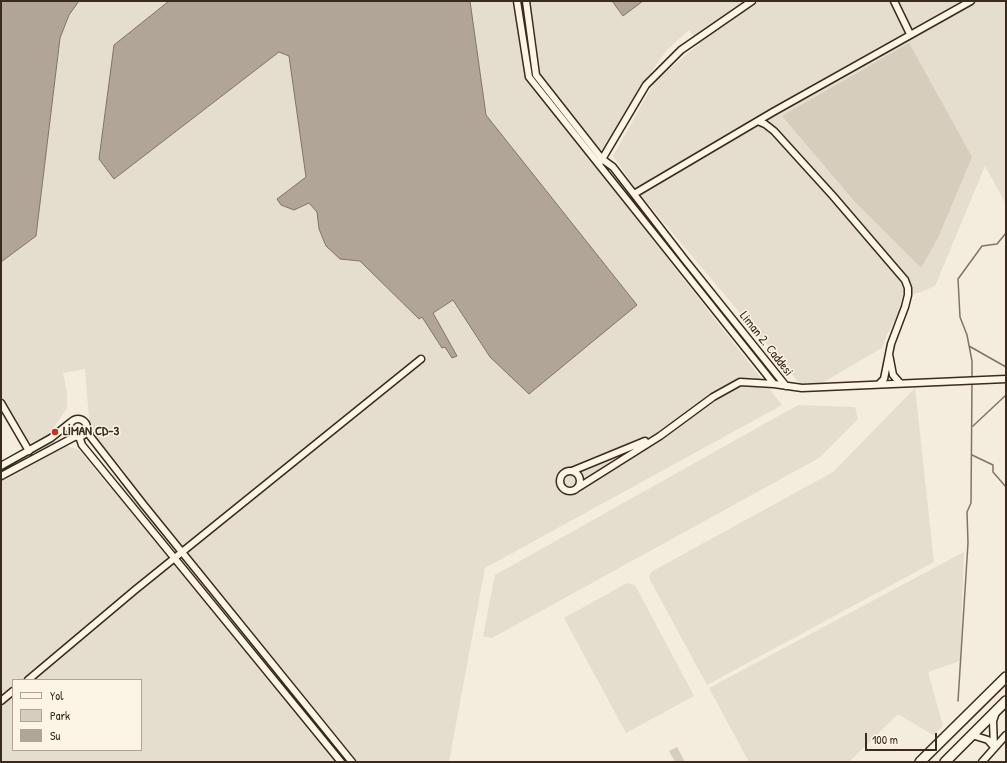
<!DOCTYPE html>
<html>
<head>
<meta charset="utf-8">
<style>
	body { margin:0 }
	#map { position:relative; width:1007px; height:763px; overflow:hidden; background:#f4eddd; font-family:"Patrick Hand",sans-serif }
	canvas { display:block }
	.frame { position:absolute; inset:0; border:2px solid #3b2a1e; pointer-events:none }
	.legend { position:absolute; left:12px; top:679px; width:130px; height:72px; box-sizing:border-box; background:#fcf5e5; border:1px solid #afa495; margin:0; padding:5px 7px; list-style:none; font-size:12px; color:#3b2a1e }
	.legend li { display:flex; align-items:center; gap:8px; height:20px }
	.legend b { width:20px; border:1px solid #afa495 }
	.scale { position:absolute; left:865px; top:733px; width:72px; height:18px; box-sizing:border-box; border:2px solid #3b2a1e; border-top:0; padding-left:5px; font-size:12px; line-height:14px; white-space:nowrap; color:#3b2a1e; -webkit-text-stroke:3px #fcf5e5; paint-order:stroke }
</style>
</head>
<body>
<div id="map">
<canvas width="1007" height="763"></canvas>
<div class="frame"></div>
<ul class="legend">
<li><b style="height:5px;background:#fcf5e5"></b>Yol</li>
<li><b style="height:11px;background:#d6cdbd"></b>Park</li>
<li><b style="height:11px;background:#b0a596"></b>Su</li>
</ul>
<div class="scale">100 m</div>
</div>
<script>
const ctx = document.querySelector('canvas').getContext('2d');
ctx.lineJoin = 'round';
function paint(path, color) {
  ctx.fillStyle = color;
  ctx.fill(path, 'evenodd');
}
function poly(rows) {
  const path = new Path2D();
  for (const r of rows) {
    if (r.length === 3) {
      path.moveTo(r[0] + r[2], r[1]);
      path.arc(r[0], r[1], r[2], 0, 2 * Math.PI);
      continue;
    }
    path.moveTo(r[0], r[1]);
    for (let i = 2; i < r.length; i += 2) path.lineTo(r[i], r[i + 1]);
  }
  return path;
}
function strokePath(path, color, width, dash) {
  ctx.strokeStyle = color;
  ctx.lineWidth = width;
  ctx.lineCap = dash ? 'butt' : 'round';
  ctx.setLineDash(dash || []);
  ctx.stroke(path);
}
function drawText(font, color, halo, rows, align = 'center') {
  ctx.font = font + ' "Patrick Hand",sans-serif';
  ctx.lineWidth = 3;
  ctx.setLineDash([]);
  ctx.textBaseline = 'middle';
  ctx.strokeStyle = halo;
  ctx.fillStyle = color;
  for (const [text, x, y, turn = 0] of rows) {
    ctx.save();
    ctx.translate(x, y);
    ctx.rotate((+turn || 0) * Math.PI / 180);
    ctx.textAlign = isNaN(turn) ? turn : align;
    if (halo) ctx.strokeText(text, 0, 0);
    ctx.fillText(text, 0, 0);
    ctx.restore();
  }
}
paint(poly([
	[79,1,169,1,114,45,114,179,279,52,289,56,306,177,277,200,309,203,317,212,319,229,326,246,333,253,340,259,360,261,419,319,422,317,442,347,445,346,456,356,433,313,453,300,490,357,637,305,486,115,470,1,612,1,623,16,643,1,1006,1,1006,204,985,166,935,286,921,292,902,297,899,312,887,335,882,348,822,383,800,384,638,192,613,156,655,81,699,44,689,30,667,50,649,75,605,147,588,157,782,405,485,568,449,762,1,762,1,480,45,456,67,446,79,450,111,489,128,476,90,430,85,369,63,373,67,393,67,408,51,432,28,447,1,398,1,262,36,236,60,38,69,15],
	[13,680,141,680,141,750,13,750],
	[915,388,934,562,707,685,649,578,651,572,833,472],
	[798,405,855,407,858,419,819,458,492,638,483,636,495,575],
	[964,552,960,661,928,672,943,726,933,735,898,714,849,762,749,762,709,688],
	[627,583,635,585,694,696,626,733,564,618]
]), '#e5ddce');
paint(poly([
	[909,43,972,157,938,238,921,268,856,203,782,116],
	[677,747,685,762,675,762,669,751]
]), '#d6cdbd');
const water = poly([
	[1,1,79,1,69,15,60,38,36,236,1,262,1,1],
	[169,1,470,1,486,115,637,305,529,394,490,357,453,300,433,313,457,356,452,358,445,347,442,348,422,317,419,319,360,261,340,259,326,246,319,229,317,212,309,203,294,210,281,205,277,199,306,177,289,56,279,52,114,179,99,159,114,45,169,1],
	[612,1,643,1,623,16,612,1]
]);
paint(water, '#b0a596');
strokePath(water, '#817466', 1);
strokePath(poly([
	[969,346,1006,367],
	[972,379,972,361,967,335,960,317,958,279,982,246,997,244,1006,233],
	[973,426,1006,395],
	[972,455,993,465,993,472,1006,487],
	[958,701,968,543,967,512,971,503,972,383]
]), '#817466', 1.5);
const minor = poly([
	[517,1,529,77,774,384,802,388,1006,379],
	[526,1,536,75,602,159,613,167,685,260,786,386],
	[894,1,910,34],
	[758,121,765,124,774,131,833,196,905,280,908,288,908,295,905,307,891,344,889,354],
	[601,161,646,85,681,50,752,1],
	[634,194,773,112,971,1],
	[879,384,884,379,889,354,893,375,900,383],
	[1,403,29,451],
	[78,428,9],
	[87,429,90,436,143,504,352,762],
	[79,436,82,445,341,762],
	[1,466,51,438,71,422],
	[570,481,10],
	[572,471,645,441],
	[1,476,76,436],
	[579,487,660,436,713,397,740,382,774,384],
	[28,680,135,590,421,359],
	[1,701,13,691],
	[972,735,988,740,994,747],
	[994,748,993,721,996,712],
	[982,762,1006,735]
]);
const highway = poly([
	[920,762,1006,677],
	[945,762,1006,701]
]);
strokePath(minor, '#3b2a1e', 9);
strokePath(highway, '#3b2a1e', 12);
strokePath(minor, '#fcf5e5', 6);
strokePath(highway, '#fcf5e5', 9);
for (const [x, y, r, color] of [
	[55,432,4,"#c8321e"]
]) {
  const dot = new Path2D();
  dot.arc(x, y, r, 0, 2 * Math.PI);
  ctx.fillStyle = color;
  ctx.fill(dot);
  strokePath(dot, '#fcf5e5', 1.5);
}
drawText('13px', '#3b2a1e', '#fcf5e5', [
	["Liman 2. Caddesi",766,344,52]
]);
drawText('bold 13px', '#3b2a1e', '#fcf5e5', [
	["LİMAN CD-3",63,432]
], 'left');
</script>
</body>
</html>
